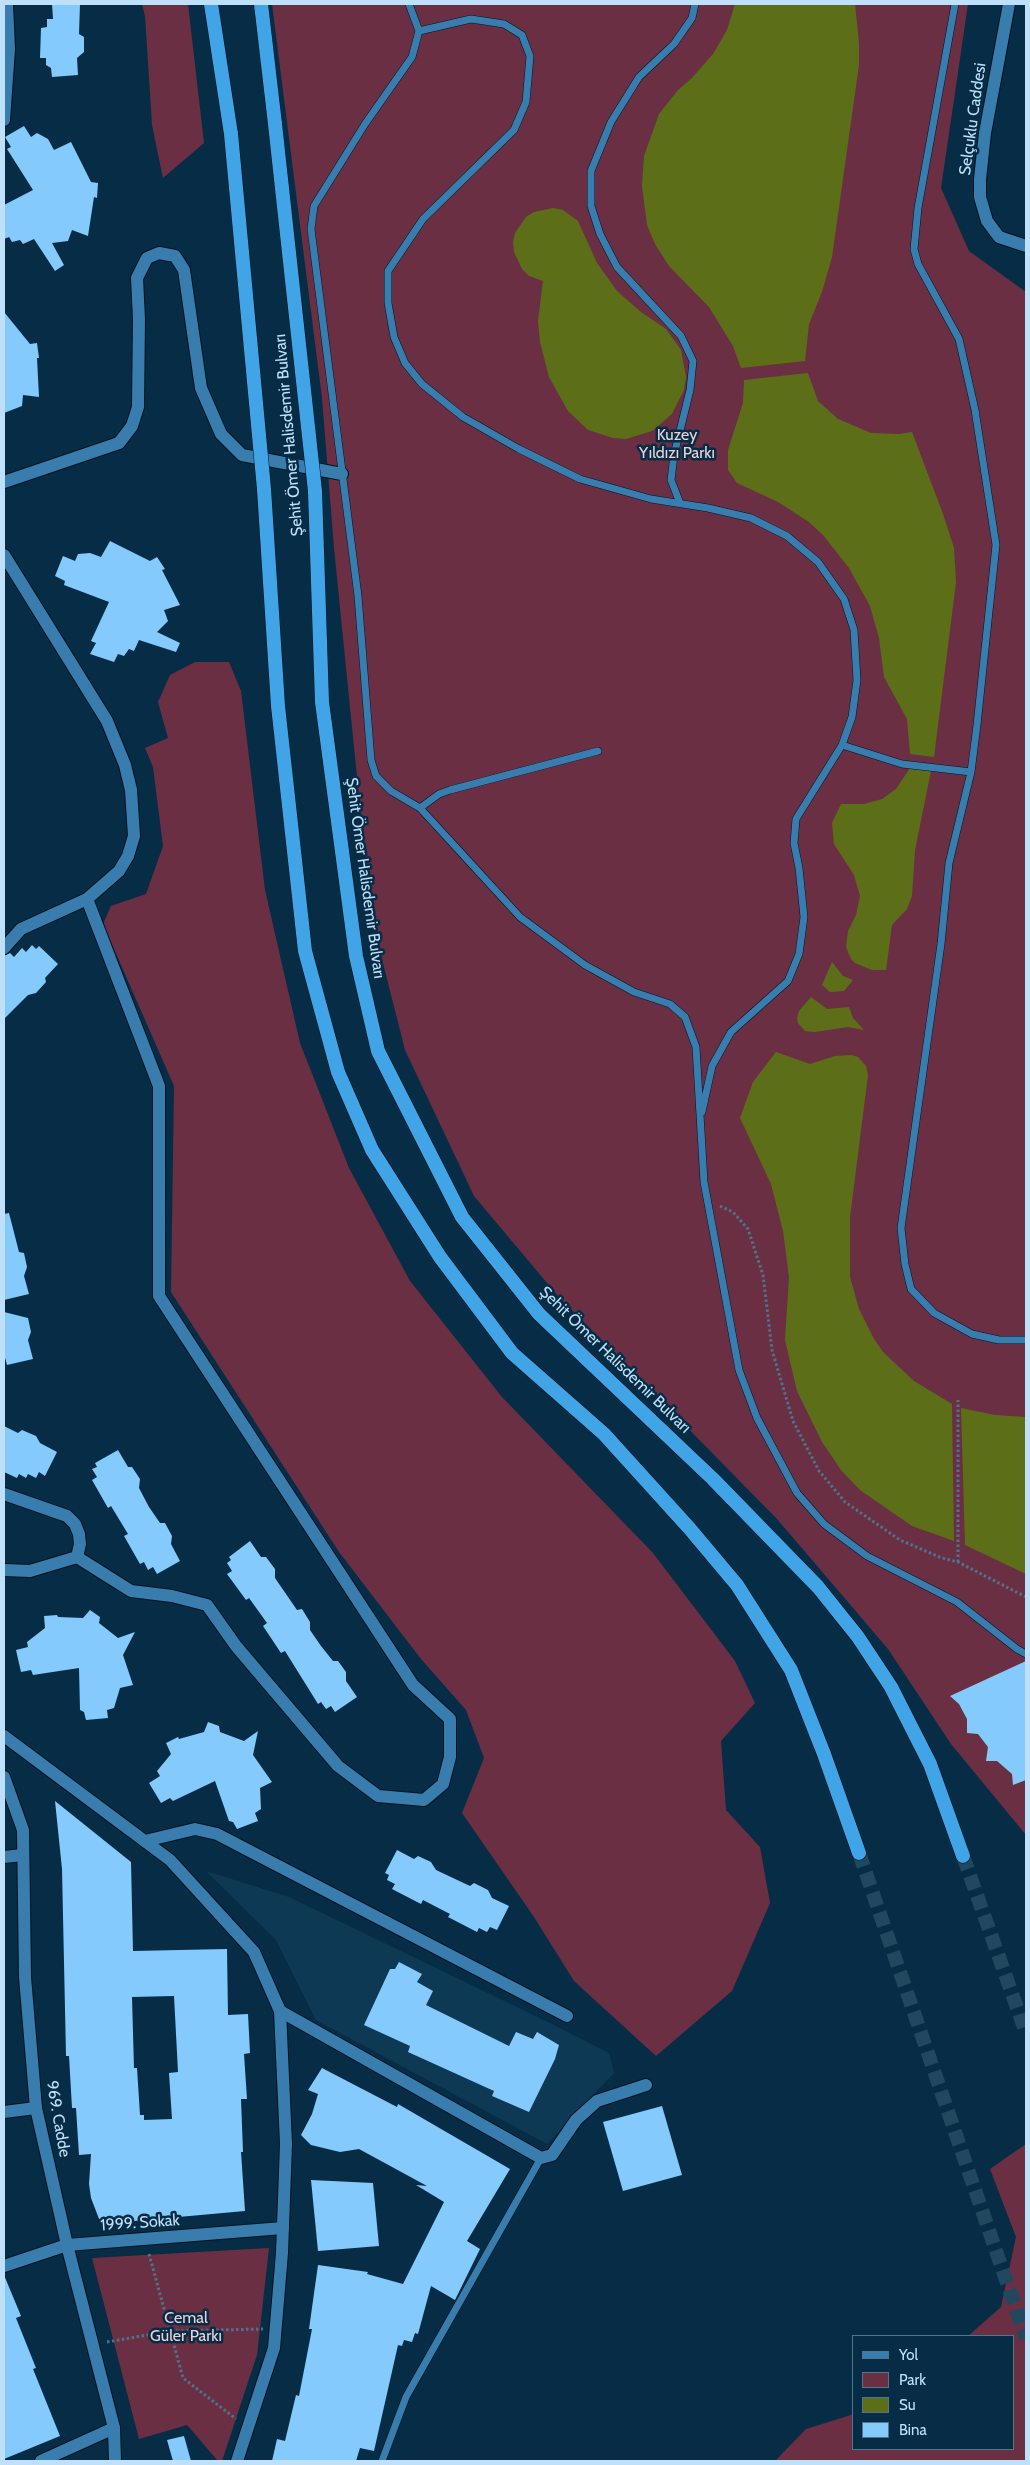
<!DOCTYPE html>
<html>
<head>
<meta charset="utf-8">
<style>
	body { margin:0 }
	#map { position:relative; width:1030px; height:2465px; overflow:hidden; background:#062d45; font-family:Cabin,sans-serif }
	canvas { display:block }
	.frame { position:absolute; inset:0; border:5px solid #bfe0fa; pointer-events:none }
	.legend { position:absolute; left:852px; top:2335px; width:162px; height:115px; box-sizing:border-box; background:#062d45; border:1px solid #50758d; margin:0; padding:6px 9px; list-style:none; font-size:15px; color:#bfe0fa }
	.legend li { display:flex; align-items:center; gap:10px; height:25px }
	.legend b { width:25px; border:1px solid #50758d }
</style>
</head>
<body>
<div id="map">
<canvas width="1030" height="2465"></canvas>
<div class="frame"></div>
<ul class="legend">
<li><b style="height:6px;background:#387dad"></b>Yol</li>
<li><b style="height:14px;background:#6b2f43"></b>Park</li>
<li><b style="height:14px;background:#5c6f18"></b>Su</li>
<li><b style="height:14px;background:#84cafd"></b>Bina</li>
</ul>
</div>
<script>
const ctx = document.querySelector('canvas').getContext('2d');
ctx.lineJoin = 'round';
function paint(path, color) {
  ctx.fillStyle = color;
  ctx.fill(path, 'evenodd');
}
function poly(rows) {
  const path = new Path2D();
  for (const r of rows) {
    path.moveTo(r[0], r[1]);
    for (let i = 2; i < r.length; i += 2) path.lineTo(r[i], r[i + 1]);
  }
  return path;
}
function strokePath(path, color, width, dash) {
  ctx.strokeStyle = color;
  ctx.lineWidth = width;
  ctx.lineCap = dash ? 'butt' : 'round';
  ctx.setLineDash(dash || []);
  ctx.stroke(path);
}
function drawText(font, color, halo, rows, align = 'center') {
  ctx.font = font + ' Cabin,sans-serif';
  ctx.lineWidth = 5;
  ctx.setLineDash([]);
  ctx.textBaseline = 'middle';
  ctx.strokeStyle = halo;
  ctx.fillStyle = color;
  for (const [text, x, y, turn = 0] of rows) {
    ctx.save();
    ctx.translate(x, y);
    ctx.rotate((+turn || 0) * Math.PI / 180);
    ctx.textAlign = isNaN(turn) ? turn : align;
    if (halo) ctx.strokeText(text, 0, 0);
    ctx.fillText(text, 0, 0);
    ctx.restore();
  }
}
paint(poly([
	[206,1871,289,1897,552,2024,609,2053,614,2073,547,2144,316,2020,276,1940]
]), '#0e3954');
paint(poly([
	[142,4,188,4,204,143,163,178,152,125,145,16],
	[272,4,968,4,941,188,969,251,1026,292,1026,1835,951,1744,888,1649,777,1519,558,1296,474,1196,405,1050,371,916,334,548,322,398],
	[195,662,229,662,241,691,265,890,300,1043,349,1168,410,1281,502,1397,653,1553,735,1661,755,1703,721,1741,726,1810,760,1847,770,1903,732,1991,656,2056,574,1981,534,1917,462,1813,484,1758,466,1710,421,1659,339,1552,171,1292,174,1086,103,924,111,906,146,894,163,846,153,767,145,748,168,738,158,702,170,675],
	[1026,2144,1026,2461,775,2461,806,2429,854,2414,854,2449,1014,2449,1014,2336,968,2336,1001,2307,1016,2237,990,2169],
	[269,2248,257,2355,222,2461,218,2461,187,2425,139,2439,92,2258]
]), '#6b2f43');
paint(poly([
	[735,4,855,4,859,43,859,65,832,257,822,292,809,324,805,361,741,368,733,346,709,307,669,266,655,244,647,225,642,186,644,156,659,114,678,90,691,79,713,54,727,30],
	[553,208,563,210,578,221,597,263,617,291,641,312,666,329,681,350,686,377,684,390,672,414,652,431,626,439,613,438,588,430,568,411,549,377,540,342,538,321,543,281,529,276,522,269,514,252,513,242,515,233,526,217,534,212],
	[808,373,818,401,838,419,871,433,899,434,912,432,943,514,954,548,956,582,934,757,910,754,907,719,884,677,879,638,870,606,849,568,823,535,809,522,778,502,737,483,728,470,728,450,743,403,744,380],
	[910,768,931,771,915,850,912,896,907,909,892,925,886,970,872,970,855,963,851,959,846,947,848,931,856,915,860,896,854,875,834,844,832,823,841,804,864,804,882,799,896,789],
	[832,962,843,976,853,980,844,991,830,992,822,985],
	[811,997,827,1009,849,1007,853,1018,864,1030,848,1027,815,1032,805,1031,798,1023,797,1018,799,1011],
	[776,1052,810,1064,835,1056,851,1055,858,1057,866,1066,868,1075,850,1217,850,1277,859,1309,874,1339,883,1352,914,1381,952,1404,954,1541,912,1526,860,1490,841,1470,822,1442,797,1391,785,1340,789,1277,783,1231,771,1184,740,1118,753,1082],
	[961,1408,995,1415,1026,1417,1026,1574,965,1545]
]), '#5c6f18');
paint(poly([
	[52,4,80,4,79,34,84,37,84,52,77,58,78,75,52,77,51,68,46,65,46,58,40,58,41,28,47,27,47,19,53,19],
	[24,126,31,137,37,133,48,139,54,150,71,142,91,182,98,183,97,198,94,197,88,236,72,230,68,241,52,243,64,265,55,271,34,239,23,244,20,240,12,242,9,237,4,239,4,205,33,190,7,149,11,147,5,137],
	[4,312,30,344,37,343,39,358,37,358,39,397,23,395,22,406,4,413],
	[110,541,150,561,157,557,165,569,162,570,180,605,164,610,168,621,157,632,180,643,176,652,139,640,134,651,129,649,124,656,118,654,114,662,90,654,96,643,91,641,109,602,64,585,65,581,55,576,63,556,75,561,78,554,90,553,101,557],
	[32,945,36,949,39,946,58,964,45,978,46,982,36,993,28,995,4,1019,4,956,10,953,14,957,22,948,26,952],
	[9,1213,19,1252,24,1253,27,1267,24,1276,29,1294,4,1300,4,1214],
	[4,1312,28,1318,31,1332,28,1340,33,1359,7,1365,4,1354],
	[4,1426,18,1433,22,1430,36,1436,40,1443,57,1452,45,1476,39,1472,36,1478,28,1474,26,1478,19,1474,17,1478,4,1472],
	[118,1450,128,1467,132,1467,140,1479,139,1488,149,1507,160,1523,165,1523,172,1536,171,1544,180,1561,157,1574,153,1567,148,1570,144,1562,140,1564,124,1536,128,1534,111,1506,108,1508,92,1480,97,1477,92,1469,97,1467,95,1463],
	[250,1541,261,1557,266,1557,275,1569,275,1578,297,1610,302,1609,310,1622,310,1630,321,1646,333,1661,338,1661,346,1672,346,1681,357,1697,335,1712,331,1706,326,1709,321,1702,318,1704,285,1651,281,1653,263,1626,267,1623,249,1598,246,1600,227,1574,232,1571,227,1563,231,1560,229,1557],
	[90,1610,100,1617,99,1623,118,1638,135,1632,123,1655,133,1685,120,1688,114,1708,107,1710,108,1718,86,1720,84,1712,80,1710,79,1668,33,1675,31,1670,21,1672,16,1650,28,1647,27,1642,45,1628,44,1616,57,1615,58,1617,83,1618],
	[1026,1661,1026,1780,1013,1785,1012,1774,997,1761,986,1761,988,1747,978,1734,967,1733,967,1719,959,1704,950,1696],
	[208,1722,219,1726,220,1732,244,1741,258,1731,253,1755,272,1782,260,1788,261,1809,255,1813,258,1821,237,1829,233,1822,229,1821,215,1781,173,1801,170,1798,161,1803,149,1783,160,1776,157,1771,171,1754,166,1743,178,1737,179,1739,204,1732],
	[55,1801,131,1862,133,1951,227,1949,228,2015,248,2014,250,2053,244,2054,247,2099,241,2099,243,2152,241,2152,245,2211,101,2224,91,2198,89,2184,91,2154,79,2155,76,2108,72,2108,69,2056,66,2056,62,1869],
	[174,1996,178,2072,169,2073,172,2119,144,2120,144,2115,140,2115,137,2068,134,2068,132,1997],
	[397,1850,414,1859,418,1856,431,1862,436,1870,470,1886,474,1883,488,1890,492,1898,509,1906,497,1930,490,1927,487,1932,479,1928,477,1932,448,1917,450,1914,423,1900,421,1904,392,1889,395,1884,387,1880,389,1875,385,1873],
	[399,1962,422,1974,417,1982,433,1991,426,2005,509,2046,516,2032,533,2039,537,2032,559,2045,555,2059,529,2112,492,2096,494,2091,408,2052,410,2046,364,2025,390,1969,395,1969],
	[322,2068,397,2107,398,2104,510,2169,467,2241,480,2249,455,2300,431,2286,418,2334,415,2333,412,2342,404,2340,402,2346,398,2345,374,2451,360,2448,356,2461,272,2461,277,2439,285,2441,296,2395,299,2396,312,2329,309,2329,318,2265,368,2272,367,2274,403,2284,444,2202,416,2185,427,2186,359,2149,340,2152,311,2145,301,2135,312,2114,318,2094,308,2090],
	[662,2106,682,2175,623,2191,603,2122],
	[311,2180,373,2183,379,2246,318,2251],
	[4,2275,21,2316,16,2318,36,2368,33,2369,60,2436,4,2459],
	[184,2436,191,2461,173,2461,167,2440]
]), '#84cafd');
strokePath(poly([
	[859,1853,1026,2338],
	[963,1856,1026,2033]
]), '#224860', 14, [14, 7]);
const service = poly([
	[409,4,419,31,412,57,365,124,314,206,311,229,358,596,371,760,376,776,391,791,420,808,520,917,585,965,634,992,670,1004,685,1017,696,1047,704,1182,739,1370,757,1418,797,1493,824,1524,867,1556,957,1602,1017,1649,1026,1654],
	[955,4,918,208,914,249,918,264,959,339,975,410,996,545,977,725,971,772,949,863,941,944,901,1228,905,1264,911,1289,934,1313,972,1334,999,1340,1026,1340],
	[419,31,471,19,504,24,522,35,530,56,526,102,514,130,423,219,388,271,388,303,394,337,405,363,422,384,463,417,519,449,580,479,651,499,708,508,751,518,787,536,818,562,844,599,854,630,857,680,852,717,842,745,796,819,794,843,799,868,804,917,799,954,788,981,731,1032,712,1066,702,1112],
	[680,503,671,480,674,455,690,390,693,361,681,336,617,267,600,234,591,206,591,171,611,122,639,77,674,44,692,18,695,4],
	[842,745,902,764,971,772],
	[420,808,439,794,450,790,598,751],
	[382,2461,406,2397,541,2158]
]);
const minor = poly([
	[4,120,9,49,7,4],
	[4,482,119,443,132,426,138,407,139,319,137,278,147,258,159,253,175,256,184,270,201,388,221,434,242,455,342,474],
	[4,555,107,721,125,765,131,790,134,836,128,856,119,871,87,899,159,1086,159,1296,413,1685,450,1719,450,1757,443,1784,424,1800,378,1796,338,1766,236,1646,207,1605,172,1596,131,1591,77,1557,30,1571,4,1570],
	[4,948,21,929,87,899],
	[4,1494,67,1516,75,1524,79,1534,80,1544,77,1557],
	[145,1841,195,1829,217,1834,567,2016],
	[4,1857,23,1855],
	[280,2011,541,2158,552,2155,576,2120,597,2101,646,2085],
	[4,2112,36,2108],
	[4,2266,67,2245,283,2228],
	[41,2461,114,2428]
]);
const tertiary = poly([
	[1009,4,985,133,980,179,980,197,987,221,999,237,1026,246],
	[4,1736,170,1860,254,1952,280,2011,286,2144,282,2253,274,2348,237,2461],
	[4,1777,23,1830,25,1977,36,2108,67,2245,114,2428,115,2461]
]);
const trunk = poly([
	[211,4,231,134],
	[261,4,275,124],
	[264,489,278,706,305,951,338,1072,372,1150,440,1257,512,1353,604,1434,690,1529,737,1585,791,1670,824,1754,859,1853],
	[315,491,322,702,356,956,378,1051,462,1217,539,1314,713,1479,818,1587,858,1637,891,1687,930,1764,963,1856]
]);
strokePath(service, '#011422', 8);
strokePath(minor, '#011422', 14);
strokePath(tertiary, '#011422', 14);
strokePath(trunk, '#011422', 15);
strokePath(poly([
	[720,1206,733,1212,748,1229,763,1275,772,1350,793,1421,819,1471,845,1502,900,1540,942,1558,958,1562,1026,1597],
	[958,1562,958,1400],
	[149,2254,183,2378,236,2419],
	[107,2342,170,2331,263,2329]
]), '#4e738b', 3, [2.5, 2.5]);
strokePath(service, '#387dad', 7);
strokePath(minor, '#387dad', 12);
strokePath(tertiary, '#387dad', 12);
strokePath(trunk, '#41a4e6', 14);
const trunkBridge = poly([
	[275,124,315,491],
	[231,134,264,489]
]);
strokePath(trunkBridge, '#011422', 15, []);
strokePath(trunkBridge, '#41a4e6', 14);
drawText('16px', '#bfe0fa', '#062d45', [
	["Selçuklu Caddesi",973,119,-82],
	["Şehit Ömer Halisdemir Bulvarı",289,435,-95],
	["Şehit Ömer Halisdemir Bulvarı",365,878,82],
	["Şehit Ömer Halisdemir Bulvarı",615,1360,44],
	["969. Cadde",58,2119,80],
	["1999. Sokak",140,2223,-4]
]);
drawText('16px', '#eed1d8', '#062d45', [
	["Kuzey",677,435],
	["Yıldızı Parkı",677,453],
	["Cemal",186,2318],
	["Güler Parkı",186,2336]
]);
</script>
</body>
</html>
